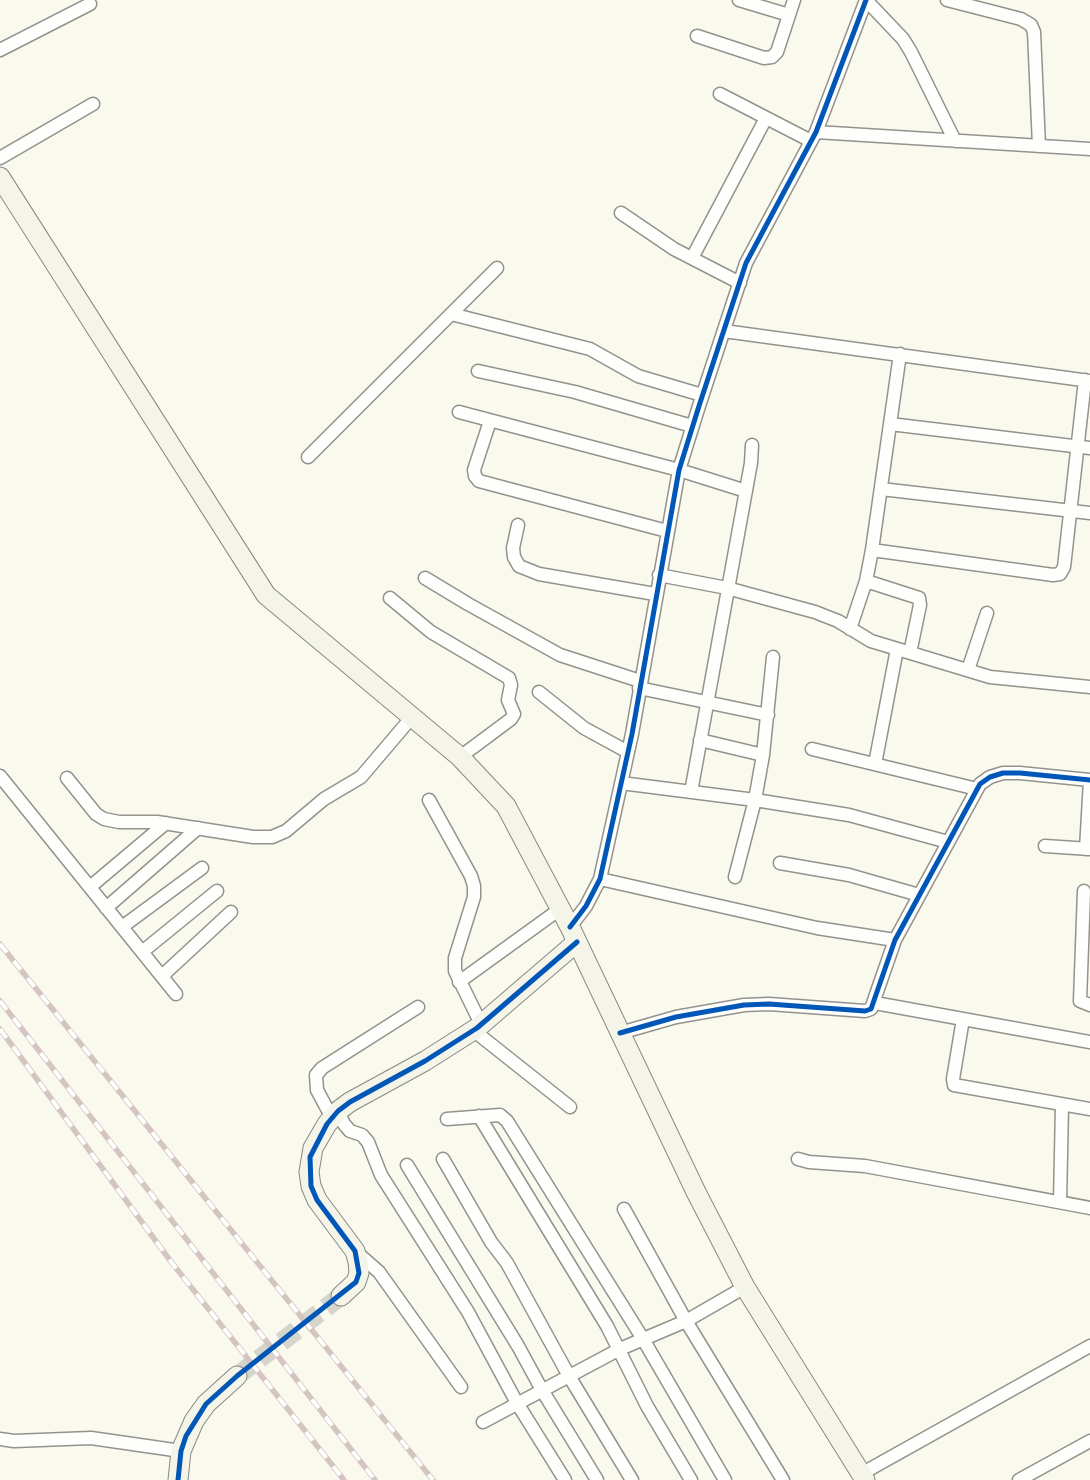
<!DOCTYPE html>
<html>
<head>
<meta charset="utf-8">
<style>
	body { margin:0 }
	canvas { display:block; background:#faf9ee }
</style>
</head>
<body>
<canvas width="1090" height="1480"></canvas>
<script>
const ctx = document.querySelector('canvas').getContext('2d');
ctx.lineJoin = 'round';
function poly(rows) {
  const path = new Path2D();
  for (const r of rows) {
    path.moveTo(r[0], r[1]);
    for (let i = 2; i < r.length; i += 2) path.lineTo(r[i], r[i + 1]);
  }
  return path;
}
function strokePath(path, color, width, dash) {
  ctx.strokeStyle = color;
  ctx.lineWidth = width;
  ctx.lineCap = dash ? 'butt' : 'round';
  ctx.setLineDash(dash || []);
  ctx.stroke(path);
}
strokePath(poly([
	[237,1376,341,1296]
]), '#d6d5cc', 19, [19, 9]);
const street = poly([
	[739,0,789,15],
	[866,0,903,39,911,52,955,141],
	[947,0,1021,19,1031,25,1034,32,1039,146],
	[697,36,764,58,772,57,777,52,794,0],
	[0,50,90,4],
	[720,94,811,141],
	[816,132,1090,149],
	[0,158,93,104],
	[621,213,674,249,740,283],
	[692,258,766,118],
	[451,314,590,349,638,376,702,395],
	[724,331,1090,381],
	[478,371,575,392,692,426],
	[459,412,679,470,746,491],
	[490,421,474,470,475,476,479,481,667,531],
	[890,424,1090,448],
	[308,457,497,268],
	[881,489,1090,513],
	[518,525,513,548,514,557,519,566,539,574,655,594],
	[872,550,1053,575,1060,574,1064,567,1085,380],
	[659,575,727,588,815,612,838,621,871,641,990,677,1090,687],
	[425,578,468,604,560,655,640,681],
	[866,581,919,598,920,605,910,653],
	[390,598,431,632,509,678,511,685,508,700,514,714,511,719,460,757],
	[850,629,866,581,872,550,900,354],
	[968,670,987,613],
	[639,688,768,715],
	[539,692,584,728,628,752],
	[700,740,763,755],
	[812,749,977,789],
	[875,764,897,649],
	[0,776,176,994],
	[67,778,96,814,104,819,119,822,157,822,253,837,272,837,286,831,324,799,361,777,412,717],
	[621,783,755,800,849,815,948,842],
	[691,792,751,463,752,445],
	[429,800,471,876,474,886,474,897,455,958,455,971,481,1024],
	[1045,846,1090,849],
	[1086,849,1090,780],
	[780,863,849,875,919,895],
	[735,877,755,800,763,755,773,657],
	[600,879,817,928,895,940],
	[90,887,166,823],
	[1084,891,1080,1001,1090,1005],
	[106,908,198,828],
	[122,927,202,868],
	[570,927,586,906,600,879,632,734,679,470,699,406,746,263,816,132,866,0],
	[142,952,217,891],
	[162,976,231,912],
	[459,982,560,909],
	[875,1003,1090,1042],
	[963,1019,953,1079,954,1085,1090,1109],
	[473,1030,570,1107],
	[620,1033,676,1017,744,1005,769,1004,865,1011,871,1009,895,940,980,784,990,777,1003,773,1020,773,1090,780],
	[338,1111,344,1124,350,1131,362,1135,368,1142,381,1175,468,1312,517,1403,565,1480],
	[479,1116,607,1326,647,1406,691,1480],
	[332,1118,317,1090,316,1075,322,1068,418,1007],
	[447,1119,500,1115,507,1121,643,1339,725,1480],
	[443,1159,491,1242,507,1263,569,1376,632,1480],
	[798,1159,809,1162,865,1166,1090,1208],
	[407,1165,518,1346,542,1390,597,1480],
	[1060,1202,1062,1106],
	[624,1209,686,1321,783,1480],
	[355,1251,379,1272,461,1387],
	[483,1422,620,1349,686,1321,745,1287],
	[0,1439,14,1441,91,1438,181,1451],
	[861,1474,1090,1346],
	[1019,1480,1090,1441]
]);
const secondary = poly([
	[0,177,266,595,460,757,506,806,570,927,696,1192,745,1287,865,1480],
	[341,1296,356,1282,359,1273,358,1262,355,1251,317,1200,311,1186,309,1172,313,1148,327,1124,338,1111,350,1102,425,1061,477,1028,577,942],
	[178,1480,181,1451,194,1421,206,1404,237,1376]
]);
strokePath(street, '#93928d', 15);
strokePath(secondary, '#898984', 21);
strokePath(street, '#fefefc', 12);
strokePath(secondary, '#f4f4e8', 19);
const rail = poly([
	[0,944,433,1480],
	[0,1001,375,1480],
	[0,1029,172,1263,344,1480]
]);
strokePath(rail, '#d5c5c2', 5.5);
strokePath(rail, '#fff', 4, [11]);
strokePath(poly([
	[570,927,586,906,600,879,632,734,679,470,699,406,746,263,816,132,866,0],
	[620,1033,676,1017,744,1005,769,1004,865,1011,871,1009,895,940,980,784,990,777,1003,773,1020,773,1090,780],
	[178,1480,181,1451,186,1436,206,1404,237,1376,356,1282,359,1273,355,1251,317,1200,311,1186,310,1157,327,1124,338,1111,350,1102,425,1061,477,1028,577,942]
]), '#0057b8', 5);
</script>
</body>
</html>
